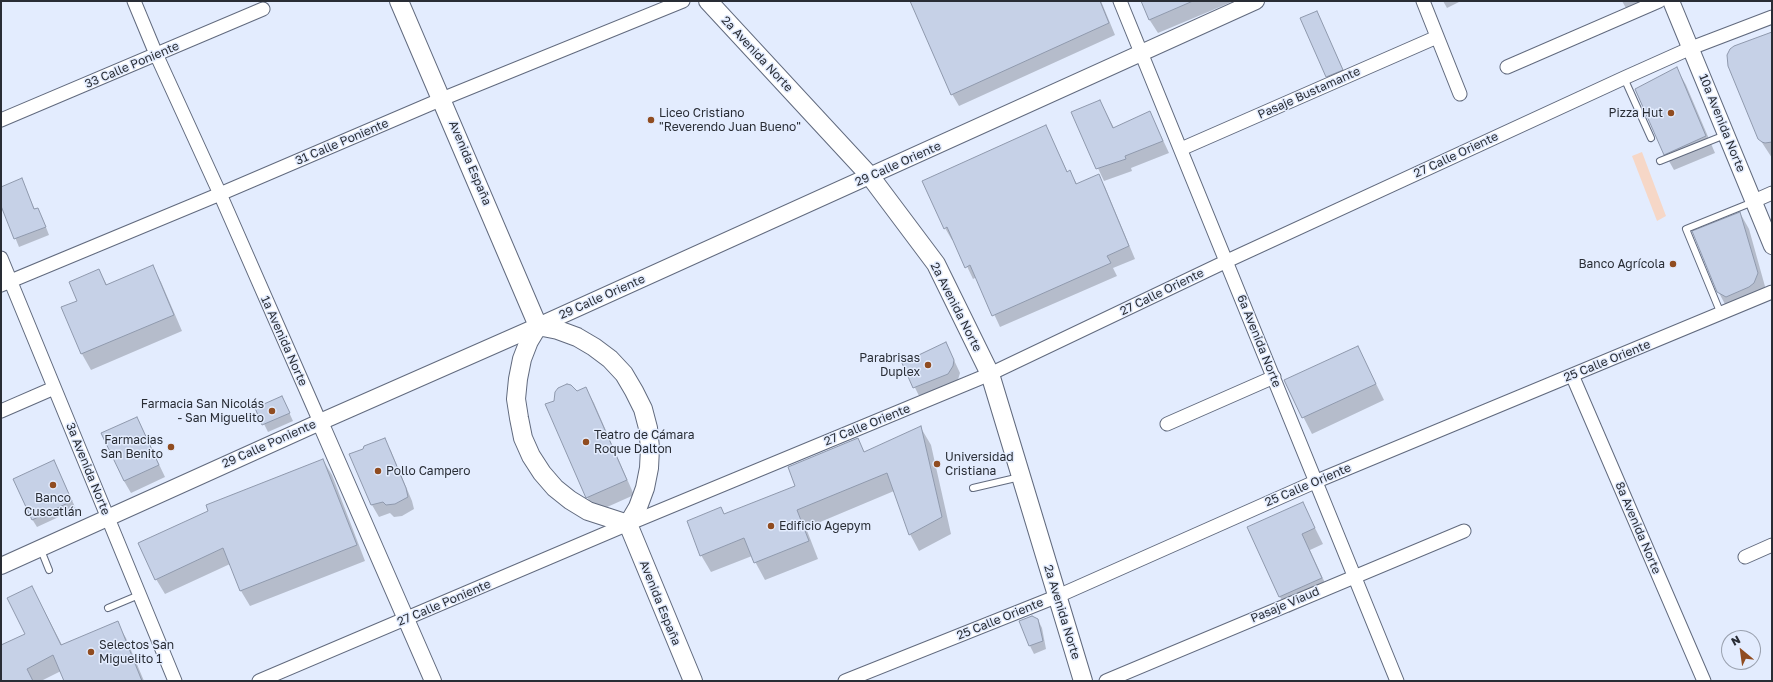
<!DOCTYPE html>
<html>
<head>
<meta charset="utf-8">
<style>
	body { margin:0 }
	#map { position:relative; width:1773px; height:682px; overflow:hidden; background:#e3ecfe; font-family:"Golos Text",sans-serif }
	canvas { display:block }
	.frame { position:absolute; inset:0; border:2px solid #292d35; pointer-events:none }
	.north { position:absolute; left:1721px; top:630px; width:40px; height:40px; box-sizing:border-box; background:#e3ecfe; border:1px solid #99a0ae; border-radius:50%; rotate:331deg; font-size:11px; font-weight:700; line-height:16px; text-align:center; color:#292d35 }
	.north::after { content:''; display:block; margin:auto; width:14px; height:18px; background:#904c20; clip-path:polygon(50% 0,100% 100%,50% 72%,0 100%) }
</style>
</head>
<body>
<div id="map">
<canvas width="1773" height="682"></canvas>
<div class="frame"></div>
<div class="north">N</div>
</div>
<script>
const ctx = document.querySelector('canvas').getContext('2d');
ctx.lineJoin = 'round';
function paint(path, color) {
  ctx.fillStyle = color;
  ctx.fill(path, 'evenodd');
}
function poly(rows) {
  const path = new Path2D();
  for (const r of rows) {
    path.moveTo(r[0], r[1]);
    for (let i = 2; i < r.length; i += 2) path.lineTo(r[i], r[i + 1]);
  }
  return path;
}
function strokePath(path, color, width, dash) {
  ctx.strokeStyle = color;
  ctx.lineWidth = width;
  ctx.lineCap = dash ? 'butt' : 'round';
  ctx.setLineDash(dash || []);
  ctx.stroke(path);
}
function drawText(font, color, halo, rows, align = 'center') {
  ctx.font = font + ' "Golos Text",sans-serif';
  ctx.lineWidth = 3;
  ctx.setLineDash([]);
  ctx.textBaseline = 'middle';
  ctx.strokeStyle = halo;
  ctx.fillStyle = color;
  for (const [text, x, y, turn = 0] of rows) {
    ctx.save();
    ctx.translate(x, y);
    ctx.rotate((+turn || 0) * Math.PI / 180);
    ctx.textAlign = isNaN(turn) ? turn : align;
    if (halo) ctx.strokeText(text, 0, 0);
    ctx.fillText(text, 0, 0);
    ctx.restore();
  }
}
paint(poly([
	[1642,152,1666,216,1657,221,1632,156]
]), '#f6d7c7');
paint(poly([
	[911,1,1101,1,1115,35,959,106,952,94],
	[1142,1,1234,1,1158,33,1149,19],
	[1443,1,1461,1,1447,8],
	[1622,1,1644,1,1632,19],
	[1316,12,1349,82,1334,88,1327,76],
	[1772,33,1772,158,1759,138],
	[1677,69,1686,85,1715,153,1674,170,1665,154],
	[1100,101,1114,128,1150,112,1169,153,1131,168,1132,171,1104,181,1072,113],
	[1046,126,1068,173,1070,172,1077,184,1098,175,1105,187,1135,259,1113,268,1117,276,1000,327,977,277,973,279,954,239,952,240,945,228],
	[22,180,35,210,37,209,42,217,49,235,19,247,1,203,1,188],
	[1740,213,1749,229,1766,290,1727,308,1718,291],
	[152,266,161,282,182,331,91,370,82,354,63,308,79,301,99,270,107,285],
	[946,343,960,373,957,383,921,400,903,363],
	[1358,347,1384,400,1312,434,1285,381],
	[586,388,594,403,634,495,596,512,587,497],
	[282,397,293,421,268,432,256,408],
	[137,418,165,477,131,493,124,481],
	[921,428,931,445,951,534,919,551,910,534,894,491,806,528,818,559,765,580,752,556,711,572,701,555,724,515,797,486,857,439,865,453],
	[384,439,391,451,412,501,414,509,402,516,394,517,390,513,379,517,372,505,351,454,364,450],
	[323,460,332,475,365,561,250,606,241,591,230,564,165,594,156,579],
	[58,470,76,509,37,527,32,519],
	[1303,504,1323,544,1310,550,1330,594,1289,613,1280,597,1249,528],
	[32,587,62,645,117,623,126,638,144,681,65,681,61,671,41,681,1,681,1,646,27,634],
	[1038,620,1042,628,1046,649,1034,654,1030,646]
]), '#0003');
const building = poly([
	[910,1,1100,1,1109,23,951,95,910,1],
	[1141,1,1193,1,1149,20,1141,1],
	[1317,11,1343,70,1326,77,1300,18,1317,11],
	[1772,32,1772,142,1765,143,1762,142,1758,139,1728,66,1727,55,1730,49,1734,46,1772,32],
	[1677,67,1706,136,1664,155,1635,89,1677,67],
	[1100,100,1113,128,1150,111,1163,141,1125,156,1126,159,1096,169,1071,112,1100,100],
	[1046,125,1067,172,1070,170,1076,184,1099,174,1129,246,1107,256,1111,263,992,316,970,265,965,268,947,227,944,229,922,181,1046,125],
	[22,178,34,209,38,208,46,227,14,239,1,206,1,187,22,178],
	[1740,212,1758,273,1754,283,1749,287,1726,297,1717,292,1692,231,1740,212],
	[153,265,174,315,81,354,61,307,77,301,69,282,99,269,106,285,153,265],
	[946,342,954,360,953,366,948,374,913,388,902,363,946,342],
	[1358,346,1376,384,1302,418,1284,380,1358,346],
	[567,384,571,385,577,391,586,387,627,480,586,498,545,404,554,401,555,392,558,388,567,384],
	[282,396,290,413,262,425,255,408,282,396],
	[137,417,159,465,124,481,101,433,137,417],
	[921,426,942,517,909,535,887,473,797,510,809,541,754,563,744,538,700,556,687,521,721,507,724,514,795,486,788,467,858,438,864,452,921,426],
	[385,438,406,488,408,497,395,504,386,505,383,502,371,505,349,454,363,449,364,446,385,438],
	[323,459,357,545,240,591,223,548,155,580,138,543,208,511,206,505,323,459],
	[54,460,72,501,32,520,13,479,54,460],
	[1303,502,1315,528,1302,534,1322,578,1279,597,1247,527,1303,502],
	[32,586,61,645,118,621,142,681,64,681,53,655,27,669,33,681,1,681,1,645,25,634,7,598,32,586],
	[1032,616,1038,619,1043,641,1029,646,1019,621,1032,616]
]);
paint(building, '#c6d1e7');
strokePath(building, '#8f99ad', 1);
const service = poly([
	[1624,78,1651,138],
	[1660,161,1725,135],
	[1721,314,1686,229,1753,202],
	[973,488,1020,477],
	[41,550,49,570],
	[108,608,139,595]
]);
const minor = poly([
	[134,1,156,54,220,194,320,422],
	[1120,1,1397,681],
	[1423,1,1460,94],
	[1507,67,1659,1],
	[1,120,263,9],
	[1181,149,1437,37],
	[1754,201,1772,193],
	[1,258,175,681],
	[1,285,220,194,442,99,683,1],
	[1572,375,1704,681],
	[1,411,54,388],
	[1167,424,1274,377],
	[1745,557,1772,545],
	[259,681,628,524,990,374,1227,261,1624,78,1691,48,1772,17],
	[845,681,1058,596,1317,481,1772,292],
	[1106,681,1464,531]
]);
const tertiary = poly([
	[1671,1,1772,246],
	[320,422,433,681],
	[1,566,320,422,538,326,1256,1]
]);
const secondary = poly([
	[399,1,538,326],
	[708,1,870,176,936,264,990,374,1083,681],
	[538,326,558,330,577,337,594,347,610,359,624,374,634,391,643,409,648,428,650,448,649,468,645,488,638,507,628,524],
	[538,326,529,341,522,359,518,379,516,399,519,418,523,438,531,456,542,473,555,488,570,500,588,511,628,524],
	[628,524,693,681]
]);
strokePath(service, '#616a7e', 8);
strokePath(minor, '#616a7e', 15);
strokePath(tertiary, '#616a7e', 18);
strokePath(secondary, '#616a7e', 20);
strokePath(service, '#fff', 6);
strokePath(minor, '#fff', 13);
strokePath(tertiary, '#fff', 16);
strokePath(secondary, '#fff', 18);
for (const [x, y, r, color] of [
	[1671,113,4,"#904c20"],
	[651,120,4,"#904c20"],
	[1673,264,4,"#904c20"],
	[928,365,4,"#904c20"],
	[272,411,4,"#904c20"],
	[586,442,4,"#904c20"],
	[171,447,4,"#904c20"],
	[937,464,4,"#904c20"],
	[378,471,4,"#904c20"],
	[53,485,4,"#904c20"],
	[771,526,4,"#904c20"],
	[91,652,4,"#904c20"]
]) {
  const dot = new Path2D();
  dot.arc(x, y, r, 0, 2 * Math.PI);
  ctx.fillStyle = color;
  ctx.fill(dot);
  strokePath(dot, '#e3ecfe', 1.5);
}
drawText('12px', '#292d35', '#e3ecfe', [
	["2a Avenida Norte",757,54,47],
	["33 Calle Poniente",132,65,-23],
	["Pasaje Bustamante",1309,93,-24],
	["10a Avenida Norte",1722,123,68],
	["31 Calle Poniente",342,142,-23],
	["27 Calle Oriente",1456,155,-25],
	["Avenida España",470,163,67],
	["29 Calle Oriente",898,164,-24],
	["27 Calle Oriente",1162,292,-26],
	["29 Calle Oriente",602,297,-24],
	["2a Avenida Norte",956,307,63],
	["1a Avenida Norte",284,341,66],
	["6a Avenida Norte",1259,341,68],
	["25 Calle Oriente",1607,361,-22],
	["27 Calle Oriente",867,425,-22],
	["29 Calle Poniente",269,444,-24],
	["3a Avenida Norte",88,469,68],
	["25 Calle Oriente",1308,485,-23],
	["8a Avenida Norte",1638,528,67],
	["27 Calle Poniente",444,603,-23],
	["Avenida España",660,603,68],
	["Pasaje Viaud",1285,605,-23],
	["2a Avenida Norte",1062,612,73],
	["25 Calle Oriente",1000,619,-22]
]);
drawText('12px', '#292d35', '#e3ecfe', [
	["Liceo Cristiano",659,113],
	["\"Reverendo Juan Bueno\"",659,127],
	["Pizza Hut",1663,113,"right"],
	["Banco Agrícola",1665,264,"right"],
	["Parabrisas",920,358,"right"],
	["Duplex",920,372,"right"],
	["Farmacia San Nicolás",264,404,"right"],
	["- San Miguelito",264,418,"right"],
	["Teatro de Cámara",594,435],
	["Roque Dalton",594,449],
	["Farmacias",163,440,"right"],
	["San Benito",163,454,"right"],
	["Universidad",945,457],
	["Cristiana",945,471],
	["Pollo Campero",386,471],
	["Banco",53,498,"center"],
	["Cuscatlán",53,512,"center"],
	["Edificio Agepym",779,526],
	["Selectos San",99,645],
	["Miguelito 1",99,659]
], 'left');
</script>
</body>
</html>
